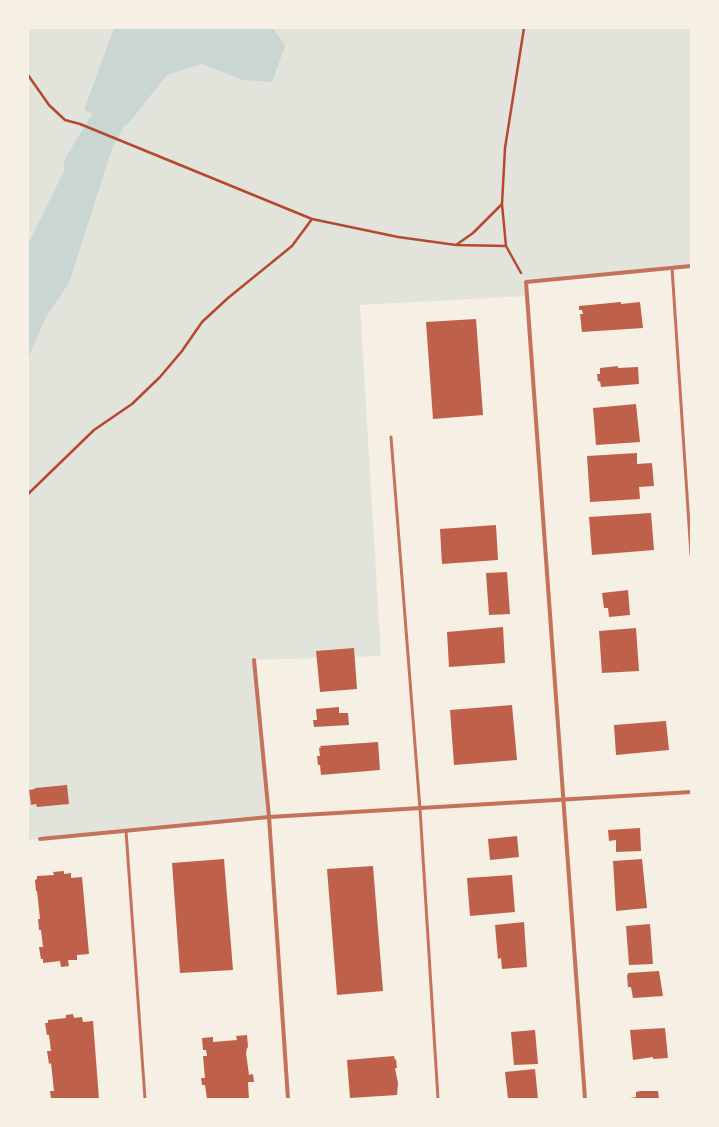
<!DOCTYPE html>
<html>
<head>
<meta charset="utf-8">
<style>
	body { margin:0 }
	#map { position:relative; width:719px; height:1127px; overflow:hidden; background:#f6efe4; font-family:"Titillium Web",sans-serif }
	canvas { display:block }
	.frame { position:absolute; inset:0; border:29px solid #f6efe4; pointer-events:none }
</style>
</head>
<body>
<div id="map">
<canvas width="719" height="1127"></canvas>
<div class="frame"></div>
</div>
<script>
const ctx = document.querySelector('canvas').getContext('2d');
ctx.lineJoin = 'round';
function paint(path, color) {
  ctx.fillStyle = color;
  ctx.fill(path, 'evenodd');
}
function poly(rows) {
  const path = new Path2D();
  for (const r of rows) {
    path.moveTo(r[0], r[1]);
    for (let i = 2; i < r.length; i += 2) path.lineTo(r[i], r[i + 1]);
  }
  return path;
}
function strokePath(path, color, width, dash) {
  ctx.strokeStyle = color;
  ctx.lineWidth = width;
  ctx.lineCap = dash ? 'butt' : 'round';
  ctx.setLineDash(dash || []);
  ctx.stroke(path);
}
paint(poly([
	[28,28,691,28,691,268,526,282,527,296,360,305,381,656,254,660,269,817,28,840]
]), '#e2e4dc');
paint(poly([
	[114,28,273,28,285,46,272,82,243,80,202,64,167,75,127,125,108,121,84,110],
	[90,118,118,130,69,283,46,317,28,358,28,244]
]), '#c9d6d2');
strokePath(poly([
	[81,165,108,121]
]), '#c9d6d2', 34);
paint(poly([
	[621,302,621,304,640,302,643,328,582,332,580,314,583,314,582,310,579,310,579,306],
	[476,319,483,415,433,419,426,322],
	[618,366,618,368,638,367,639,384,601,387,600,381,598,382,597,374,600,374,600,368],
	[636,404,640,442,596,445,593,408],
	[637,453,637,464,652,463,654,486,639,487,640,499,590,502,587,456],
	[651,513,654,550,592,555,589,517],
	[496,525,498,560,442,564,440,529],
	[507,572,510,614,489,615,486,573],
	[628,590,630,615,609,617,608,608,604,608,602,593],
	[503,627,505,663,449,667,447,632],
	[636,628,639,671,602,673,599,631],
	[354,648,357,689,320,692,316,651],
	[512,705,517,760,454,765,450,710],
	[339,707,339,713,348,713,349,725,314,727,313,720,317,720,316,709],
	[666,721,669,750,616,755,614,725],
	[378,742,380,770,321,775,320,765,318,765,317,756,320,756,319,748,321,748,320,746],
	[67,785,69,804,37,807,36,804,31,805,29,790,35,789,35,788],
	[640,828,641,851,616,852,616,840,609,841,608,830],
	[517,836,519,857,490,860,488,839],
	[224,859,233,970,180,973,172,863],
	[642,859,647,908,616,911,613,861],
	[373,866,383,991,337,995,327,869],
	[64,871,64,874,71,873,71,878,82,877,89,954,77,955,77,960,68,960,69,966,61,967,60,961,43,963,43,959,41,959,39,947,43,947,41,930,39,930,38,919,40,919,37,891,36,891,35,880,37,879,37,876,54,875,53,872],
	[512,875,515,912,470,916,467,878],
	[524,922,527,967,502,969,501,958,498,959,495,925],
	[650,924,653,964,629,965,626,926],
	[659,971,663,996,633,998,631,987,628,987,627,975,628,975,628,973],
	[73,1014,74,1018,82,1017,83,1022,93,1021,99,1099,51,1099,50,1091,54,1091,51,1063,49,1064,47,1051,51,1051,49,1035,47,1035,45,1023,48,1023,48,1020,66,1018,66,1015],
	[665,1028,668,1058,653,1059,653,1057,633,1060,630,1030],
	[535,1030,538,1064,514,1065,511,1032],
	[247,1035,248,1047,247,1048,246,1053,249,1075,253,1074,254,1082,248,1082,249,1099,207,1099,205,1085,202,1085,201,1078,205,1078,203,1056,207,1056,206,1050,203,1050,202,1038,213,1037,213,1042,237,1040,236,1036],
	[394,1056,395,1060,396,1059,397,1068,395,1068,398,1083,397,1095,350,1098,347,1060],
	[535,1069,538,1099,508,1099,505,1072],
	[640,1091,658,1091,659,1099,630,1099,630,1098,636,1097,636,1092]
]), '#bf614a');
strokePath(poly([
	[28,75,49,105,65,120,80,124,312,219,398,237,456,245,506,246,502,204,505,148,524,28],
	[456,245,473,233,502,204],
	[506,246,521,273],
	[28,494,94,430,132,404,160,377,182,351,202,322,228,298,292,246,312,219]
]), '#b5482f', 2.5);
strokePath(poly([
	[672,268,691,555],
	[391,437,420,809,438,1099],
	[126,831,145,1099]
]), '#c5725c', 3);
strokePath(poly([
	[254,660,269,817,288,1099],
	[40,839,269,817,691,792],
	[585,1099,526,282,691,266]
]), '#c5725c', 4);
</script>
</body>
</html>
